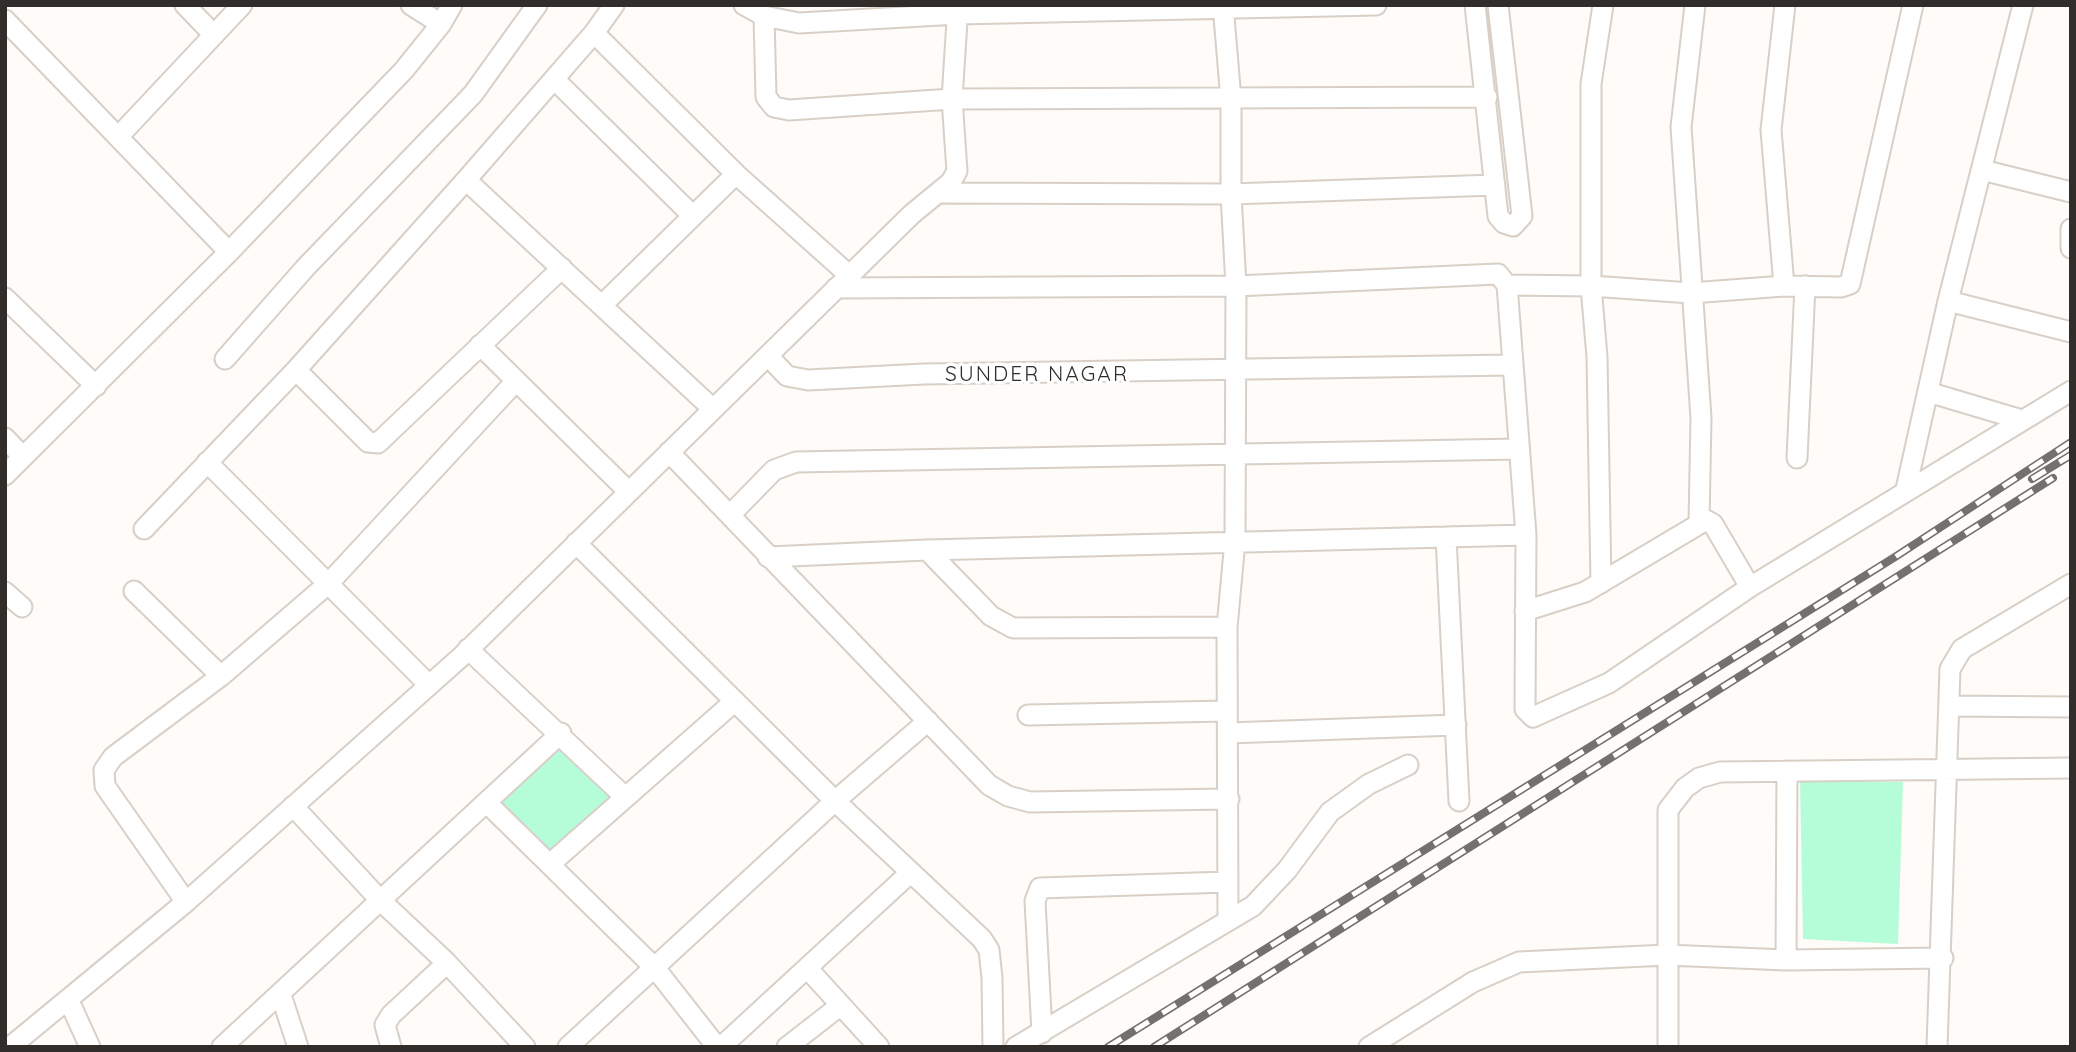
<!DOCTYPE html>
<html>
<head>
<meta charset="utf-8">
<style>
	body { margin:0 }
	#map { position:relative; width:2076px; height:1052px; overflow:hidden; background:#fefbf8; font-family:Quicksand,sans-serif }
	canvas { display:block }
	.frame { position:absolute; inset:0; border:7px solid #302d2a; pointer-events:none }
</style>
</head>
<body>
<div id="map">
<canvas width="2076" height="1052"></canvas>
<div class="frame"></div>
</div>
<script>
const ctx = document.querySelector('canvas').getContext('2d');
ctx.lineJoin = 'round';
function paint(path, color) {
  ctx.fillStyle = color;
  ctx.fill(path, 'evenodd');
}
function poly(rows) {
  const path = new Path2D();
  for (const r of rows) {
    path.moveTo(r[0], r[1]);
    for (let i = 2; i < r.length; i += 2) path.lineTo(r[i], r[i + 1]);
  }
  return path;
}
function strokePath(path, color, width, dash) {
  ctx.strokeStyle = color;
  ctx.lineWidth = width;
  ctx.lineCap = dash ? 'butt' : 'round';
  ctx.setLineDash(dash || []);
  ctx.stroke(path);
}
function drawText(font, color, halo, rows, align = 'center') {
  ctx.font = font + ' Quicksand,sans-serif';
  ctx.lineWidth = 7;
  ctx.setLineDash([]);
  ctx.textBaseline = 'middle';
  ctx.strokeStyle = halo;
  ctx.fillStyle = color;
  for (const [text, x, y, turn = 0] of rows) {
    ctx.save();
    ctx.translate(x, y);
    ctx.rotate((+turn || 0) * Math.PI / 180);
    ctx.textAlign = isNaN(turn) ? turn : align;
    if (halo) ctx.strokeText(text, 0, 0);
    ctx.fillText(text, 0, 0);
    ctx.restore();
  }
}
paint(poly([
	[561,739,617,794,550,855,497,798],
	[1800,781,1903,782,1898,944,1803,939]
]), '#b5fdd8');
const minor = poly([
	[185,5,214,35],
	[744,5,764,16,799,23,958,14,1376,5],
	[1223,5,1231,100,1231,194,1236,286,1235,541,1227,627,1228,920],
	[1475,5,1498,216,1504,223,1513,226,1522,216,1498,5],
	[1695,5,1681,127,1701,418,1699,523],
	[764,16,766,97,774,107,789,110,952,99,1487,97],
	[5,20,229,252],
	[441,24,452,5],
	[594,33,736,174,849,275],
	[554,79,693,216],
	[119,136,242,5],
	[1982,170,2071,192],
	[466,180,713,409],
	[941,193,1231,194,1495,185],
	[2071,229,2071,248],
	[1507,285,1591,286,1691,293,1784,286,1841,287,1850,284,1913,5],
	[1784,286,1771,130,1785,5],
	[836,288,1236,286,1498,274,1507,285,1526,535,1525,709,1533,717,1609,683,1750,587,2071,391],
	[5,298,96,386],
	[1948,301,2071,332],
	[602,305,736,174],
	[480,345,629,492],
	[769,357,787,376,808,380,924,374,1511,365],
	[225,359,306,267,473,94,537,5],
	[296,370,368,442,378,443,562,268],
	[1928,392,2022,420],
	[5,438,23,457],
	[669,452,989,785,1008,796,1030,802,1229,799],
	[1797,458,1805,286],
	[207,462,428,684],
	[5,475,229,252,404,70,441,24,411,5],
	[1906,489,1948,301,2023,5],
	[731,514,774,470,796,462,1519,449],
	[144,529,296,370,466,180,594,33,614,5],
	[1446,537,1459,801],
	[576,543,835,801,982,939,989,950,992,978,993,1047],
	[927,550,991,616,1013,628,1227,627],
	[768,557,927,550,1526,535],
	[1601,583,1597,357,1591,286,1591,84,1603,5],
	[134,591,221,676],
	[5,592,22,607],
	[1525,611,1585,592,1706,520,1713,524,1750,587],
	[468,649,624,796],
	[1950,706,2071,707],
	[1028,715,1226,711],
	[1228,733,1456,725],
	[487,803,655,968,717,1047],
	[293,806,381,901,447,963,525,1047],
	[550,864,735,701],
	[186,902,105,786,104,770,113,757,221,676,329,583,516,381],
	[1786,960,1787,771],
	[808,969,879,1047],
	[281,995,298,1047],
	[69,1001,90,1047],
	[1042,1033,1035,901,1040,888,1228,882],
	[10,1047,186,902,462,656,912,214,951,182,957,171,952,99,958,5],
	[222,1047,561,733],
	[391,1047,385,1025,391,1015,447,963],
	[568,1047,835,801,928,721],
	[721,1047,910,873],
	[787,1047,841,1005],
	[1016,1047,1253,906,1287,870,1330,812,1369,784,1408,765],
	[1369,1047,1473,982,1519,962,1667,955,1786,960,1943,958],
	[1668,1047,1668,810,1685,788,1699,778,1720,772,2071,768],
	[1937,1047,1950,669,1962,649,2071,584]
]);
strokePath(minor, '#d8cfc7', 23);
strokePath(minor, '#fff', 19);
const rail = poly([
	[2032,479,2071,455],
	[1108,1047,1895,557,2071,442],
	[1154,1047,2053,478]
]);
strokePath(rail, '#73706d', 8);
strokePath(rail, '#fff', 5, [16]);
ctx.letterSpacing = '2px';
drawText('21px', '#302d2a', '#fff', [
	["SUNDER NAGAR",1037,375]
]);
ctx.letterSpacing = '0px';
</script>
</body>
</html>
